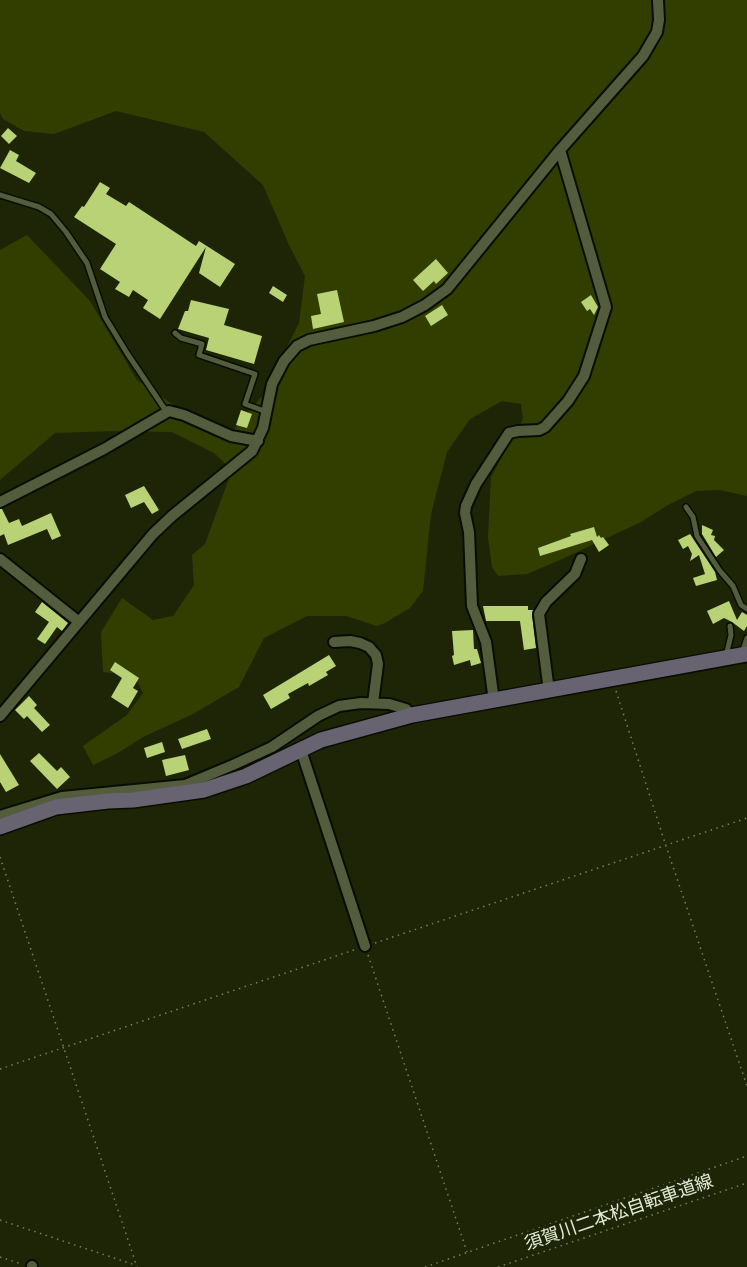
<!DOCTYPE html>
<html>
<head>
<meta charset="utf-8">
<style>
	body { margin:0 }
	canvas { display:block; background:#1d2506 }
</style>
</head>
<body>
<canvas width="747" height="1267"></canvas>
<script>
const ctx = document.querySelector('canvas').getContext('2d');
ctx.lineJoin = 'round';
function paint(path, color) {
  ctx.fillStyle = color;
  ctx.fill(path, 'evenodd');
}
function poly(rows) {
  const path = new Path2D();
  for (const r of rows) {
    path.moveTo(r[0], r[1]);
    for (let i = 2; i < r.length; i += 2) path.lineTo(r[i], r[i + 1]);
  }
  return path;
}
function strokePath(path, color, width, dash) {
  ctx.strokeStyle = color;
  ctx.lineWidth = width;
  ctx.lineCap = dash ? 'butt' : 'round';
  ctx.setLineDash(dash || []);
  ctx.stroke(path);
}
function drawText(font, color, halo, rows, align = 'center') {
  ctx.font = font + ' "PT Serif","Noto Sans JP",serif';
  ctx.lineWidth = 6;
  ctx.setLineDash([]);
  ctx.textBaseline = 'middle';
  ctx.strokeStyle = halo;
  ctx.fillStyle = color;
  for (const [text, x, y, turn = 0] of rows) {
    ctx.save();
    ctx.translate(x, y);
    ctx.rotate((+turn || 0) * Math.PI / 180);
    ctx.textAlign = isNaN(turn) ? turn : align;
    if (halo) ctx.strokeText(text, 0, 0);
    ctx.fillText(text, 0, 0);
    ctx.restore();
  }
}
paint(poly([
	[0,0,747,0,747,496,720,490,696,491,668,505,641,522,562,559,527,574,498,576,492,567,488,537,491,477,523,419,521,404,502,401,470,419,447,452,431,514,423,591,410,608,385,623,377,626,346,616,307,616,264,638,239,687,193,714,145,736,116,754,93,765,83,746,127,715,143,693,134,675,103,672,101,632,122,598,153,620,173,616,194,585,192,555,205,544,232,470,214,453,172,432,114,431,55,433,0,480,0,250,27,235,90,301,137,380,197,421,229,435,263,395,299,323,305,276,289,245,263,185,204,132,116,111,54,134,24,131,3,119,0,113]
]), '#313e00');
paint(poly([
	[8,128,17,136,9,144,1,136],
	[10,150,19,155,16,161,36,173,29,183,0,168],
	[100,182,110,188,106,194,126,206,129,202,196,246,199,241,235,264,220,287,199,273,206,247,160,319,143,308,148,300,133,290,129,297,115,289,120,282,100,269,116,244,74,217,82,206,84,207],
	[436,259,448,273,436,284,434,281,423,291,413,280],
	[273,286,287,295,283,302,269,293],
	[337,290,344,322,313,329,311,316,321,314,317,294],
	[591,295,598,307,594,315,590,309,587,311,581,302],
	[191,300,229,309,224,325,262,336,254,364,206,350,209,338,178,329,185,311,188,311],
	[442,305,448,315,431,326,425,316],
	[241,410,252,414,247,428,236,425],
	[144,486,159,510,152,514,144,502,131,508,125,495],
	[0,509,2,509,9,523,19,519,22,526,51,513,61,536,52,540,47,529,8,545,4,534,0,536],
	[702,525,713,530,711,535,715,536,714,540,724,550,716,557,702,534],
	[594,527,597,537,599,535,601,538,603,537,609,545,599,552,592,540,540,556,538,548,571,536,570,534],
	[690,534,715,572,717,580,696,586,693,578,705,574,699,555,690,561,692,554,688,546,683,549,678,540],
	[729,601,737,620,742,612,747,615,747,626,744,631,732,622,724,618,713,624,707,611],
	[42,602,68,623,62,631,57,627,45,644,37,639,49,622,35,612],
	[483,606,528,606,528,610,533,610,532,615,536,648,524,650,520,621,486,621],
	[473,630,474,649,477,649,481,663,471,666,470,660,454,665,452,656,454,655,452,631],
	[329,655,336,666,326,672,328,675,309,686,308,683,288,694,290,698,271,709,263,695],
	[115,662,139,678,133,688,138,691,128,708,111,697,122,678,110,670],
	[29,696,37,705,34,708,50,725,42,732,27,716,24,719,15,710],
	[207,729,211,739,182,749,178,739],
	[162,742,165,752,147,758,144,748],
	[39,753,57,771,61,767,70,777,57,789,30,761],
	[0,754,19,785,6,792,0,782],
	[185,755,189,770,166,776,162,760]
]), '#b9d275');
const lane = poly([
	[0,195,39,207,51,214,66,232,87,263,105,317,127,353,164,408,168,410],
	[175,333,181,338,202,344,199,355,255,374,245,404,267,412],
	[686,507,693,517,697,536,720,571,733,586,741,605,747,609],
	[742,653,747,638],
	[726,656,731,635,730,626]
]);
const street = poly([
	[0,502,104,449,169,411,184,415,231,436,258,441],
	[0,559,79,622],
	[334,642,350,641,360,643,369,647,376,655,378,664,373,703],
	[549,691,539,614,546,602,575,574,581,559],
	[494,701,486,642,472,606,469,532,465,513,466,506,476,484,509,433,518,431,539,430,545,427,568,401,584,376,606,307,560,150],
	[0,716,153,534,172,516,252,451,263,428,272,384,284,361,297,346,309,340,374,326,402,317,425,305,447,289,560,150,643,56,657,32,659,20,658,0],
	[301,750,365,946],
	[0,816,62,797,185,785,233,765,272,747,318,716,339,706,361,703,389,704,406,709,412,715],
	[32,1267,32,1266]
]);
const secondary = poly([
	[0,827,56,807,108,801,133,800,204,790,246,776,321,740,412,715,747,654]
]);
strokePath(lane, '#080d00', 8);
strokePath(street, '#080d00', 14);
strokePath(secondary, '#080d00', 18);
strokePath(poly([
	[616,691,666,846,747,1086],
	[0,857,137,1267],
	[375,943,747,818],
	[368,955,467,1252],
	[0,1069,354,950],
	[0,1220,135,1265],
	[0,1257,22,1264],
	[425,1267,747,1156],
	[498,1267,747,1183]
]), '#767d64', 1.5, [1.5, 4.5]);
strokePath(lane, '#535c3c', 5);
strokePath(street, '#535c3c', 10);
strokePath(secondary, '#686371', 15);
drawText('18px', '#e5ebd9', '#1d2506', [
	["須賀川二本松自転車道線",619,1213,-19]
]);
</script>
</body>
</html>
